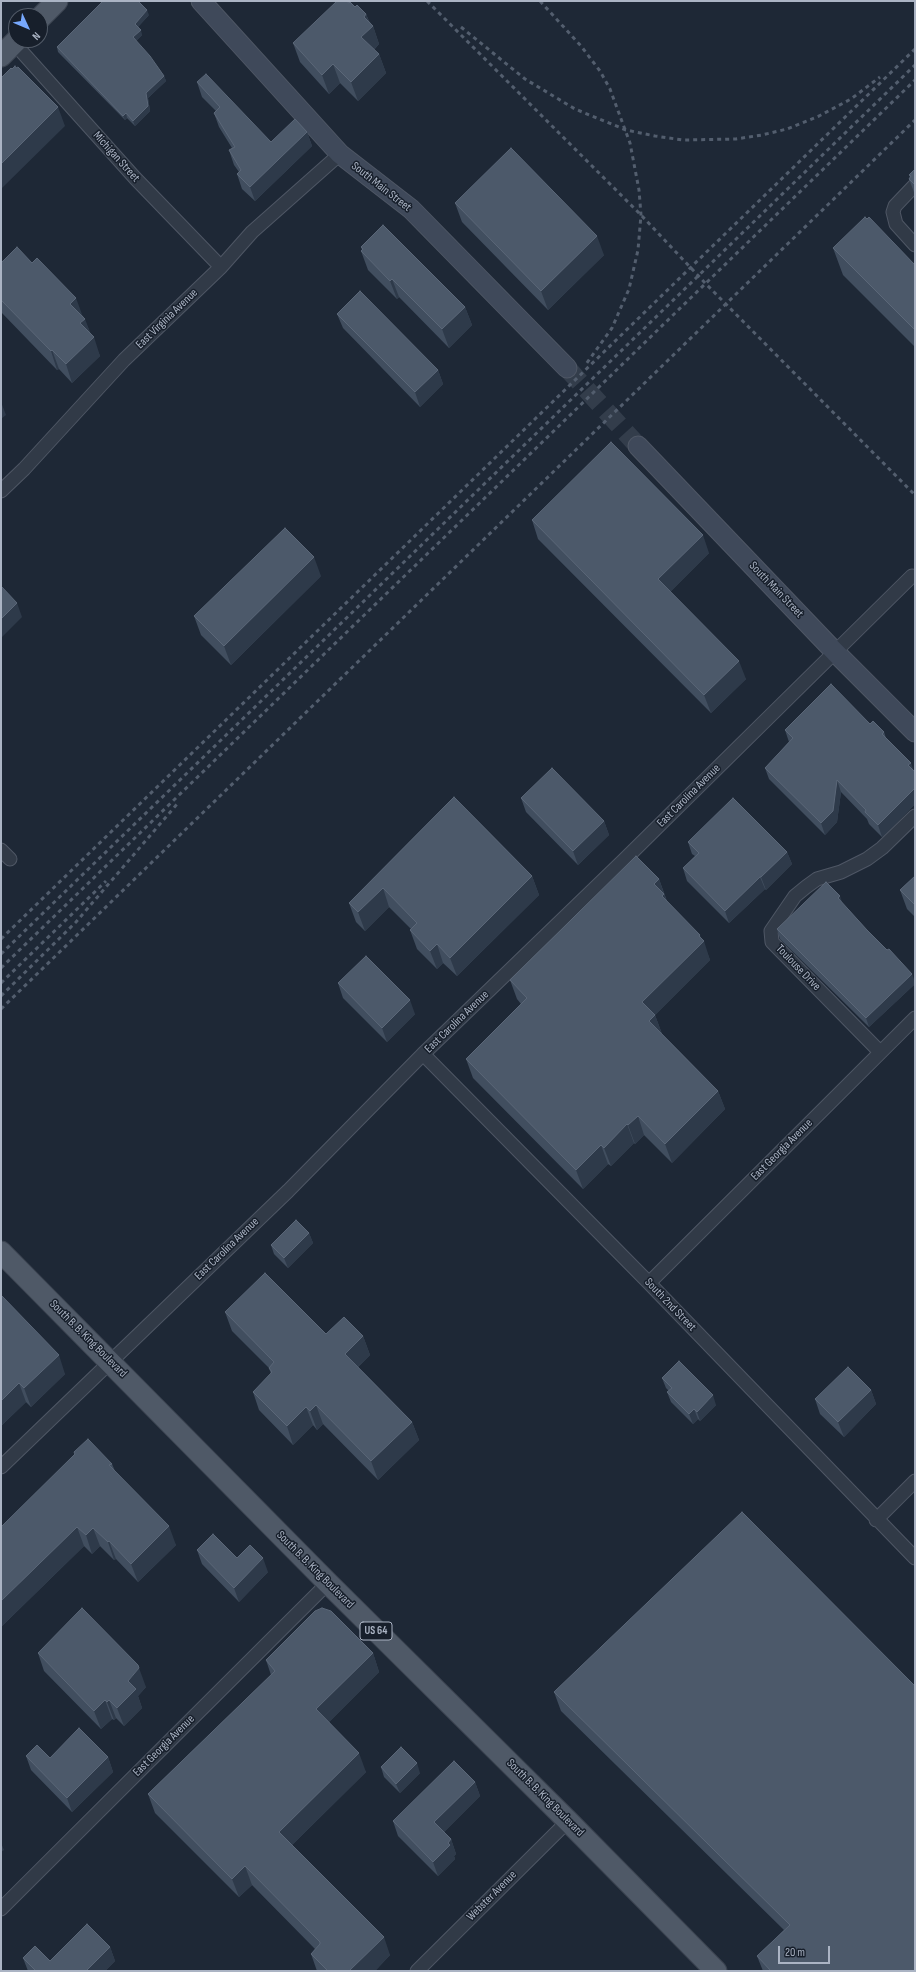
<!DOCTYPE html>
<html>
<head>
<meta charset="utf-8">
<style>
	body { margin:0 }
	#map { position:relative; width:916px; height:1972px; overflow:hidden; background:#1e2836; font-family:"Sofia Sans Condensed",sans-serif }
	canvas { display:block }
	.frame { position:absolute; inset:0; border:2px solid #abb4c4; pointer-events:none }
	.north { position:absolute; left:8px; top:8px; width:40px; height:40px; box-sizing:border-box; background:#171f2b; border:1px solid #525b68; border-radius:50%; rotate:134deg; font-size:11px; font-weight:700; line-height:16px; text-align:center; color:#abb4c4 }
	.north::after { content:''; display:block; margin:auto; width:14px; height:18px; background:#77a8fd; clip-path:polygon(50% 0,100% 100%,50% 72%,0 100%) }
	.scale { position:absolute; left:778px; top:1946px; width:52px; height:18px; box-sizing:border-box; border:2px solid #abb4c4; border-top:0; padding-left:5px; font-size:12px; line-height:14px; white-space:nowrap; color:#abb4c4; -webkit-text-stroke:3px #171f2b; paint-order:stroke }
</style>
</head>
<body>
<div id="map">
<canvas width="916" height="1972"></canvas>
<div class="frame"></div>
<div class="north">N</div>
<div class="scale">20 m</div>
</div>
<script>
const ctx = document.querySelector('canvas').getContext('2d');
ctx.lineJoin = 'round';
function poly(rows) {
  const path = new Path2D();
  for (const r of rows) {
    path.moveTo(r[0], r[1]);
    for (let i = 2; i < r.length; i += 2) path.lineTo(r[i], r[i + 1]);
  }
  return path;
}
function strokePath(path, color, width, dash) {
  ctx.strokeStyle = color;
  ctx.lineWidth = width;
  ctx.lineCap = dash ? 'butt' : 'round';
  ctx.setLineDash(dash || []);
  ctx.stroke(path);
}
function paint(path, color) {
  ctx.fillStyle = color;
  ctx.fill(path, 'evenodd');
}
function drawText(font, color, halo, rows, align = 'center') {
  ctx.font = font + ' "Sofia Sans Condensed",sans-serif';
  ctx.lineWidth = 3;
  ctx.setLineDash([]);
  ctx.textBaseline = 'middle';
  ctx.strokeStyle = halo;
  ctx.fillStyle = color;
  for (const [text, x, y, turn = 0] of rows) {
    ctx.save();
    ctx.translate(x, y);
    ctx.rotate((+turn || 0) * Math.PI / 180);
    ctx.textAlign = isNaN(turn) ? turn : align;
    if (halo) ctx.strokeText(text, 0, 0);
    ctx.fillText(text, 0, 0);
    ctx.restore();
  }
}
strokePath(poly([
	[567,368,638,446]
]), '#333d4b', 19, [19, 10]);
const street = poly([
	[14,43,135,178,221,267],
	[915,185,895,206,893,212,896,224,915,245],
	[1,491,24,469,124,360,221,267,252,232,340,154],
	[1,850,10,859],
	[880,1052,772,942,771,931,795,896,806,887,817,879,841,872,867,859,882,848,915,816],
	[423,1054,649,1283,915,1558],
	[649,1283,915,1018],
	[1,1467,288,1191,423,1054,623,861,912,576],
	[876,1520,915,1481],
	[1,1909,328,1583],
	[417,1971,568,1821]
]);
const secondary = poly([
	[201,1,340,154,411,209,567,368],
	[638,446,835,652,915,732]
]);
const primary = poly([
	[40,18,57,1],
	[1,56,17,40],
	[1,1252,328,1583,568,1821,716,1971]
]);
strokePath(street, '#4f5765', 15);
strokePath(secondary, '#4f5765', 21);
strokePath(primary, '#3b4350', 23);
strokePath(street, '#313a47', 13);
strokePath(secondary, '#3f495a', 19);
strokePath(primary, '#4f5967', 21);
strokePath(poly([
	[427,1,641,215,706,284,915,495],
	[540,1,581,46,600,71,610,89,630,143,639,190,641,215,638,250,629,289,612,328,586,364],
	[461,27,525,79,575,109,626,130,655,136,683,140,736,139,762,135,787,129,819,116,851,99,880,77],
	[1,939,915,49],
	[1,954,915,65],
	[1,968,915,80],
	[1,983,106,881],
	[1,996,76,922,178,803],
	[1,1009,915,120]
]), '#535e6e', 3, [4, 4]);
paint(poly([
	[349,3,366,14,369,21,373,26,379,44,374,50,379,54,386,73,358,101,340,83,329,94,300,62,293,43],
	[149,15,138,27,142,35,136,41,164,76,166,81,148,98,150,111,135,126,127,118,125,120,58,52,57,47],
	[197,82,271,142,307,132,312,146,255,201,242,189,237,174,239,172,234,165,229,150,232,148,219,127,214,113,216,111,202,97],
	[915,169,915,195,909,179,910,177,909,175],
	[455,203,604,255,548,310,462,222],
	[361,247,465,307,472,325,449,348,399,297,397,299,368,270,361,251,362,250],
	[833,248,915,265,915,347,843,275],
	[1,263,83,316,100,356,72,383,59,369,57,370,1,312],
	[337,314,438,370,443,384,420,407,343,328],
	[532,520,709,553,670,592,746,679,711,713,538,539],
	[321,576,231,665,201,635,194,616],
	[870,724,884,732,886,738,915,772,915,804,882,837,869,824,867,819,841,792,837,822,825,835,769,779,765,768,789,742,785,730],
	[454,797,532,876,539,895,457,976,443,963,437,969,417,949,410,930,411,929,389,907,365,931,356,922,349,903],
	[521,798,604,821,609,835,578,865,526,812],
	[688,842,787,852,792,864,766,890,765,889,729,923,687,881,683,868,695,856,692,854],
	[915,876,915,917,907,909,900,890],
	[659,879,667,901,702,939,710,960,655,1015,662,1034,718,1091,725,1109,672,1163,644,1135,635,1144,634,1143,611,1166,608,1164,583,1189,473,1078,466,1059,521,1004,517,999,510,980],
	[842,903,915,982,915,984,869,1027,780,939,777,929],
	[338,983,415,1014,387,1042,343,998],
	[309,1233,313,1243,288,1268,274,1254,271,1245],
	[1,1295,65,1374,31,1407,26,1402,1,1426],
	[225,1312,326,1334,363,1336,370,1355,358,1367,412,1422,419,1440,378,1480,323,1424,317,1430,313,1425,293,1445,259,1410,253,1392,271,1374,269,1368,232,1331],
	[662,1378,716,1405,700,1421,698,1419,693,1424,671,1402,667,1392,669,1391,666,1388],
	[871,1390,876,1404,844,1437,820,1414,815,1399],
	[74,1452,112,1464,115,1471,176,1545,138,1582,116,1559,114,1560,100,1546,92,1554,84,1546,1,1627,75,1455],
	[197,1550,268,1572,239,1602,202,1564],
	[38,1653,146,1687,138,1696,142,1708,124,1726,116,1718,114,1720,112,1719,101,1729,44,1671],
	[373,1653,379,1672,329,1722,366,1772,292,1845,390,1955,375,1971,317,1971,311,1954,315,1949,252,1885,239,1897,155,1813,148,1794,271,1675,266,1660],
	[554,1692,915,1971,763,1971,757,1956,784,1930,561,1711],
	[26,1756,50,1758,108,1757,113,1772,72,1812,31,1770],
	[381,1767,420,1773,400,1793,384,1777],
	[475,1782,480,1796,444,1832,451,1839,456,1854,454,1856,455,1859,438,1876,398,1836,393,1821],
	[110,1947,115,1961,105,1971,28,1971,23,1958,50,1961]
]), '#414e5f');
paint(poly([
	[147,10,149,15,137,28,135,24],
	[366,14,371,28,373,26,379,44,368,56,361,37,364,17],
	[141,30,142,35,135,42,133,37],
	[379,54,386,73,358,101,351,82],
	[333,64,340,83,329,94,322,75],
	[164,76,166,81,148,98,150,111,135,126,133,121,146,93],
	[58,107,65,126,1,189,1,164],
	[126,113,127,118,125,120,123,116],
	[307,132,312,146,255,201,250,187],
	[597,236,604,255,548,310,541,291],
	[392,279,399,297,397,299,390,281],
	[76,298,83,317,70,304],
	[465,307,472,325,449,348,442,329],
	[85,319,92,337,80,323],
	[94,337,100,356,72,383,66,364],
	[52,350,59,369,57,370,51,351],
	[438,370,443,384,420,407,415,392],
	[1,402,6,415,1,419],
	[703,535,709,553,664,598,658,579],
	[314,557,321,576,231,665,224,646],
	[17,603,22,617,1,638,1,619],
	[739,661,746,679,711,713,704,695],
	[911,763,915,774,908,765],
	[837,780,841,792,837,822,825,835,821,823],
	[915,788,915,804,882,837,878,825],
	[604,821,609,835,578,865,573,851],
	[787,852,792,864,766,890,761,877],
	[532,876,539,895,457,976,450,958],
	[760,877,765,889,729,923,725,911],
	[659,879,664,894,671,913,654,884],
	[383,888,389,907,365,931,358,912],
	[840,896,843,905,838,898],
	[700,935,703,942,704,941,710,960,649,1021,642,1002],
	[437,944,443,963,437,969,430,951],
	[912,974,915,982,915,984,869,1027,866,1018],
	[410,1000,415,1014,387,1042,382,1028],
	[655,1015,662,1034,649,1021],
	[718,1091,725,1109,672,1163,665,1144],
	[638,1116,644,1135,635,1144,628,1125],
	[627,1124,634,1143,611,1166,604,1148],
	[601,1145,608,1164,583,1189,576,1170],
	[309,1233,313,1243,288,1268,284,1258],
	[363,1336,370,1355,352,1372,345,1354],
	[59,1355,65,1374,31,1407,24,1388],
	[19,1383,26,1402,1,1426,1,1401],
	[871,1390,876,1404,844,1437,838,1422],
	[713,1395,716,1405,700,1421,697,1412],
	[316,1405,323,1424,317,1430,310,1411],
	[306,1407,313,1425,293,1445,287,1426],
	[694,1409,698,1419,693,1424,689,1414],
	[412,1422,419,1440,378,1480,371,1461],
	[169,1526,176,1545,138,1582,131,1564],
	[77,1527,84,1546,1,1627,1,1601],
	[93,1528,100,1546,92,1554,86,1535],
	[109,1541,116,1559,114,1560,108,1542],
	[263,1558,268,1572,239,1602,234,1588],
	[373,1653,379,1672,323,1728,316,1709],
	[139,1668,146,1687,138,1696,142,1708,124,1726,117,1708,128,1681],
	[105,1700,112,1719,101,1729,94,1711],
	[109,1700,116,1718,114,1720,107,1702],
	[359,1753,366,1772,286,1851,279,1832],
	[108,1757,113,1772,72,1812,67,1798],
	[417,1763,420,1773,400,1793,396,1784],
	[475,1782,480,1796,440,1836,434,1822],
	[451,1839,456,1854,454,1856,455,1859,438,1876,433,1862],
	[1,1843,4,1850,1,1852],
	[245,1866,252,1885,239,1897,232,1879],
	[384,1937,390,1955,375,1971,349,1971],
	[110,1947,115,1961,105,1971,86,1971]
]), '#2e3a4a');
const building = poly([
	[103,1,138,1,147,10,135,24,141,30,133,37,150,56,164,76,146,93,148,106,133,121,126,113,123,116,57,47,103,1],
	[337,1,346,1,349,3,350,2,355,7,357,5,366,14,364,17,373,26,361,37,379,54,351,82,333,64,322,75,293,43,337,1],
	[15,66,16,68,18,67,58,107,1,164,1,78,11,68,12,69,15,66],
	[206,74,271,142,295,119,307,132,250,187,237,174,241,170,229,150,235,147,214,113,220,107,197,82,206,74],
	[511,148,597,236,541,291,455,203,511,148],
	[915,169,915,185,909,179,911,176,909,175,915,169],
	[865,217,867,219,869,217,915,265,915,330,833,248,865,217],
	[383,225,465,307,442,329,392,279,390,281,361,251,363,249,361,247,383,225],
	[17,247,32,263,37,258,76,298,70,304,85,319,80,323,94,337,66,364,52,350,51,351,1,300,1,263,17,247],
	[360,291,438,370,415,392,337,314,360,291],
	[611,442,703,535,658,579,739,661,704,695,532,520,611,442],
	[285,528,314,557,224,646,194,616,285,528],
	[1,586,17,603,1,619,1,586],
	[831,684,870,724,873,721,884,732,882,734,911,763,908,765,915,772,915,788,878,825,865,812,866,810,837,780,833,811,821,823,765,768,793,738,785,730,831,684],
	[552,768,604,821,573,851,521,798,552,768],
	[454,797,532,876,450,958,437,944,430,951,410,930,417,923,383,888,358,912,349,903,454,797],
	[733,798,787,852,761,877,760,877,725,911,683,868,699,853,688,842,733,798],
	[636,856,659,879,654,884,664,894,662,896,700,935,699,936,704,941,642,1002,655,1015,649,1021,718,1091,665,1144,638,1116,628,1125,627,1124,604,1148,601,1145,576,1170,466,1059,527,998,510,980,636,856],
	[915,876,915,905,900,890,915,876],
	[826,882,840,896,838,898,867,930,887,950,889,949,912,974,866,1018,777,929,826,882],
	[366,956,410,1000,382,1028,338,983,366,956],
	[296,1220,309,1233,284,1258,271,1245,296,1220],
	[265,1273,326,1334,344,1317,363,1336,345,1354,412,1422,371,1461,316,1405,310,1411,306,1407,287,1426,253,1392,272,1372,269,1368,274,1362,225,1312,265,1273],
	[1,1295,59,1355,24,1388,19,1383,1,1401,1,1295],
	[679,1361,713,1395,697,1412,694,1409,689,1414,667,1392,672,1388,662,1378,679,1361],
	[848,1367,871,1390,838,1422,815,1399,848,1367],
	[88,1439,112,1464,109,1465,169,1526,131,1564,109,1541,108,1542,93,1528,86,1535,77,1527,1,1601,1,1527,75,1454,74,1452,88,1439],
	[742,1512,915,1686,915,1971,771,1971,757,1956,790,1925,554,1692,742,1512],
	[213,1534,237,1558,250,1545,263,1558,234,1588,197,1550,213,1534],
	[82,1608,138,1665,139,1668,128,1681,136,1689,117,1708,109,1700,107,1702,105,1700,94,1711,38,1653,82,1608],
	[322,1608,331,1611,373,1653,316,1709,359,1753,279,1832,384,1937,349,1971,328,1971,311,1954,320,1944,320,1942,245,1866,232,1879,148,1794,275,1671,266,1660,315,1611,322,1608],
	[79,1728,108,1757,67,1798,26,1756,37,1745,50,1758,79,1728],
	[401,1747,417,1763,396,1784,381,1767,401,1747],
	[454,1761,475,1782,434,1822,451,1839,448,1843,450,1845,433,1862,393,1821,454,1761],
	[87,1924,110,1947,86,1971,36,1971,23,1958,35,1946,50,1961,87,1924]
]);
paint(building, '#4c596a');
strokePath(building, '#5b6778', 1);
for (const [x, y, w] of [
	[376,1631,32]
]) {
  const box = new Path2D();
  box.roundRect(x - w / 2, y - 9, w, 18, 3);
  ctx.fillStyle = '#171f2b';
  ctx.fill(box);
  strokePath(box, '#abb4c4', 1);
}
drawText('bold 11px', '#abb4c4', null, [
	["US 64",376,1631]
]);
drawText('12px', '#abb4c4', '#171f2b', [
	["Michigan Street",116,157,48],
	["South Main Street",381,187,38],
	["East Virginia Avenue",167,319,-44],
	["South Main Street",776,590,46],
	["East Carolina Avenue",689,796,-45],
	["Toulouse Drive",798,968,46],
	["East Carolina Avenue",457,1022,-44],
	["East Georgia Avenue",782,1150,-45],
	["East Carolina Avenue",227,1249,-44],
	["South 2nd Street",670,1305,46],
	["South B. B. King Boulevard",88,1339,45],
	["South B. B. King Boulevard",315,1570,45],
	["East Georgia Avenue",164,1746,-45],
	["South B. B. King Boulevard",545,1798,45],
	["Webster Avenue",492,1896,-45]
]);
</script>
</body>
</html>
